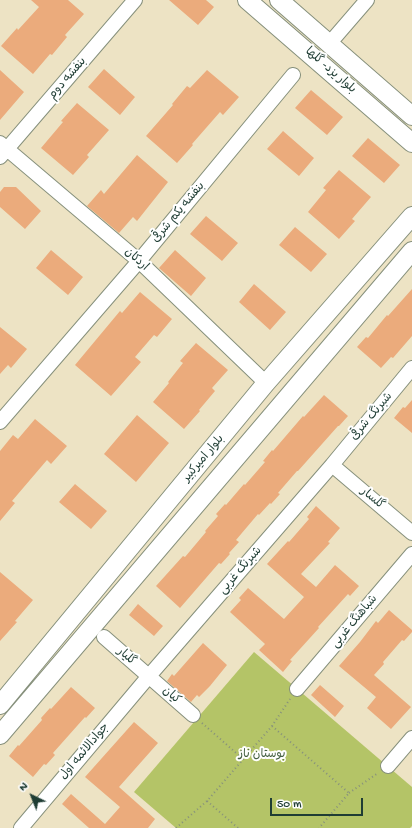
<!DOCTYPE html>
<html>
<head>
<meta charset="utf-8">
<style>
	body { margin:0 }
	#map { position:relative; width:412px; height:828px; overflow:hidden; background:#ede3c4; font-family:"Gochi Hand",sans-serif }
	canvas { display:block }
	.north { position:absolute; left:12px; top:776px; width:40px; height:40px; -webkit-text-stroke:3px #fff; paint-order:stroke; rotate:317deg; font-size:11px; font-weight:700; line-height:16px; text-align:center; color:#1f3d34 }
	.north::after { content:''; display:block; margin:auto; width:14px; height:18px; background:#1f3d34; clip-path:polygon(50% 0,100% 100%,50% 72%,0 100%) }
	.scale { position:absolute; left:270px; top:798px; width:93px; height:18px; box-sizing:border-box; border:2px solid #1f3d34; border-top:0; padding-left:5px; font-size:12px; line-height:14px; white-space:nowrap; color:#1f3d34; -webkit-text-stroke:3px #fff; paint-order:stroke }
</style>
</head>
<body>
<div id="map">
<canvas width="412" height="828"></canvas>
<div class="north">N</div>
<div class="scale">50 m</div>
</div>
<script>
const ctx = document.querySelector('canvas').getContext('2d');
ctx.lineJoin = 'round';
function paint(path, color) {
  ctx.fillStyle = color;
  ctx.fill(path, 'evenodd');
}
function poly(rows) {
  const path = new Path2D();
  for (const r of rows) {
    path.moveTo(r[0], r[1]);
    for (let i = 2; i < r.length; i += 2) path.lineTo(r[i], r[i + 1]);
  }
  return path;
}
function strokePath(path, color, width, dash) {
  ctx.strokeStyle = color;
  ctx.lineWidth = width;
  ctx.lineCap = dash ? 'butt' : 'round';
  ctx.setLineDash(dash || []);
  ctx.stroke(path);
}
function drawText(font, color, halo, rows, align = 'center') {
  ctx.font = font + ' "Gochi Hand","Playpen Sans Arabic",sans-serif';
  ctx.lineWidth = 4;
  ctx.setLineDash([]);
  ctx.textBaseline = 'middle';
  ctx.strokeStyle = halo;
  ctx.fillStyle = color;
  for (const [text, x, y, turn = 0] of rows) {
    ctx.save();
    ctx.translate(x, y);
    ctx.rotate((+turn || 0) * Math.PI / 180);
    ctx.textAlign = isNaN(turn) ? turn : align;
    if (halo) ctx.strokeText(text, 0, 0);
    ctx.fillText(text, 0, 0);
    ctx.restore();
  }
}
paint(poly([
	[254,652,412,787,412,826,410,828,176,828,134,792]
]), '#b4c467');
paint(poly([
	[31,0,68,0,84,14,65,35,67,37,52,55,50,54,33,74,1,46,17,28,18,30,39,7],
	[169,0,206,0,214,7,198,25],
	[104,69,135,97,120,115,88,87],
	[0,70,24,92,0,120],
	[207,70,239,97,223,115,220,112,192,144,193,145,177,163,146,136,173,105,172,104,187,86,190,88],
	[311,90,343,117,327,135,295,108],
	[77,103,109,130,87,155,89,157,73,175,41,148,63,122,61,121],
	[283,131,314,158,299,176,267,149],
	[368,138,400,165,384,183,352,156],
	[137,155,168,182,137,221,133,217,119,233,87,206,101,190,104,194],
	[339,170,371,197,352,219,355,221,339,239,308,212,326,190,323,188],
	[4,187,16,187,41,211,25,229,0,207,0,192],
	[206,216,238,243,222,261,190,234],
	[295,227,327,254,311,272,279,245],
	[51,250,83,277,68,295,36,268],
	[175,250,206,278,191,296,159,268],
	[254,284,286,312,270,330,239,302],
	[412,289,412,336,393,358,391,357,381,368,357,347,366,337,368,338,387,315,388,316],
	[140,292,172,319,157,337,154,335,135,357,141,362,111,396,75,365,120,311,122,313],
	[0,327,27,349,11,368,8,365,0,374],
	[196,343,228,370,212,388,215,391,199,410,200,411,184,429,153,402,169,383,168,382,183,363,180,361],
	[324,395,348,416,339,426,338,426,298,471,297,471,278,493,280,494,271,504,270,503,259,515,258,514,236,540,239,542,229,553,230,554,221,564,219,563,180,608,156,586,183,556,185,557,206,532,205,531,218,516,216,514,225,504,226,505,244,484,245,485,265,462,263,461,272,450,273,451,303,416,304,417],
	[412,400,412,433,394,418,403,407,405,408],
	[137,415,169,443,136,482,104,454],
	[35,419,67,446,51,464,47,460,12,501,15,503,0,521,0,451,13,435,18,439],
	[75,484,107,511,91,529,59,502],
	[316,506,340,528,328,542,330,543,301,574,316,587,335,565,359,586,350,596,348,594,318,627,319,628,290,660,292,661,283,672,259,650,265,644,230,612,241,600,239,598,248,588,284,619,304,597,267,564,288,541,289,542,309,519,307,517],
	[0,572,33,600,15,621,17,622,0,641],
	[138,604,163,626,154,636,129,615],
	[389,610,412,630,412,632,404,641,402,640,383,662,384,664,374,675,411,707,391,729,367,708,376,697,339,666,360,642,376,621,378,623],
	[203,643,227,665,210,686,199,697,197,695,191,702,167,681,172,674,174,676],
	[320,685,344,706,335,717,311,695],
	[71,687,95,708,86,718,85,717,53,753,55,755,46,765,44,764,33,777,9,756,18,745,19,746,42,720,41,718,50,708,51,709],
	[134,722,158,743,119,787,155,819,148,828,89,828,62,804,71,794,105,824,120,807,85,777]
]), '#ebab7c');
const minor = poly([
	[329,44,367,0],
	[0,143,139,261,266,383],
	[0,157,135,0],
	[0,422,139,261,293,75],
	[332,465,412,533],
	[104,637,193,715],
	[297,689,412,554],
	[388,766,412,738],
	[21,828,149,676,332,465,412,368]
]);
const major = poly([
	[247,0,412,143],
	[279,0,412,116],
	[0,705,266,383,412,216],
	[0,735,412,251]
]);
strokePath(minor, '#86907c', 16);
strokePath(major, '#86907c', 20);
strokePath(poly([
	[202,723,243,759],
	[272,726,349,793,319,828],
	[349,793,378,773],
	[176,828,207,801],
	[238,828,207,801,272,726,290,699]
]), '#86907c', 2, [1, 3]);
strokePath(minor, '#fff', 14);
strokePath(major, '#fff', 18);
drawText('12px', '#1f3d34', '#fff', [
	["بلوار یزد- گلها",330,71,41],
	["بنفشه دوم",68,79,-49],
	["بنفشه یکم شرقی",179,213,-50],
	["اردکان",136,260,42],
	["شبرنگ شرقی",372,417,-50],
	["بلوار امیرکبیر",204,459,-50],
	["گلسار",372,499,40],
	["شبرنگ غربی",241,571,-49],
	["شباهنگ غربی",355,622,-50],
	["گلیار",126,657,41],
	["کیان",171,696,41],
	["جوادالائمه اول",85,752,-50]
]);
drawText('12px', '#445f41', '#fff', [
	["بوستان ناز",262,755]
]);
</script>
</body>
</html>
